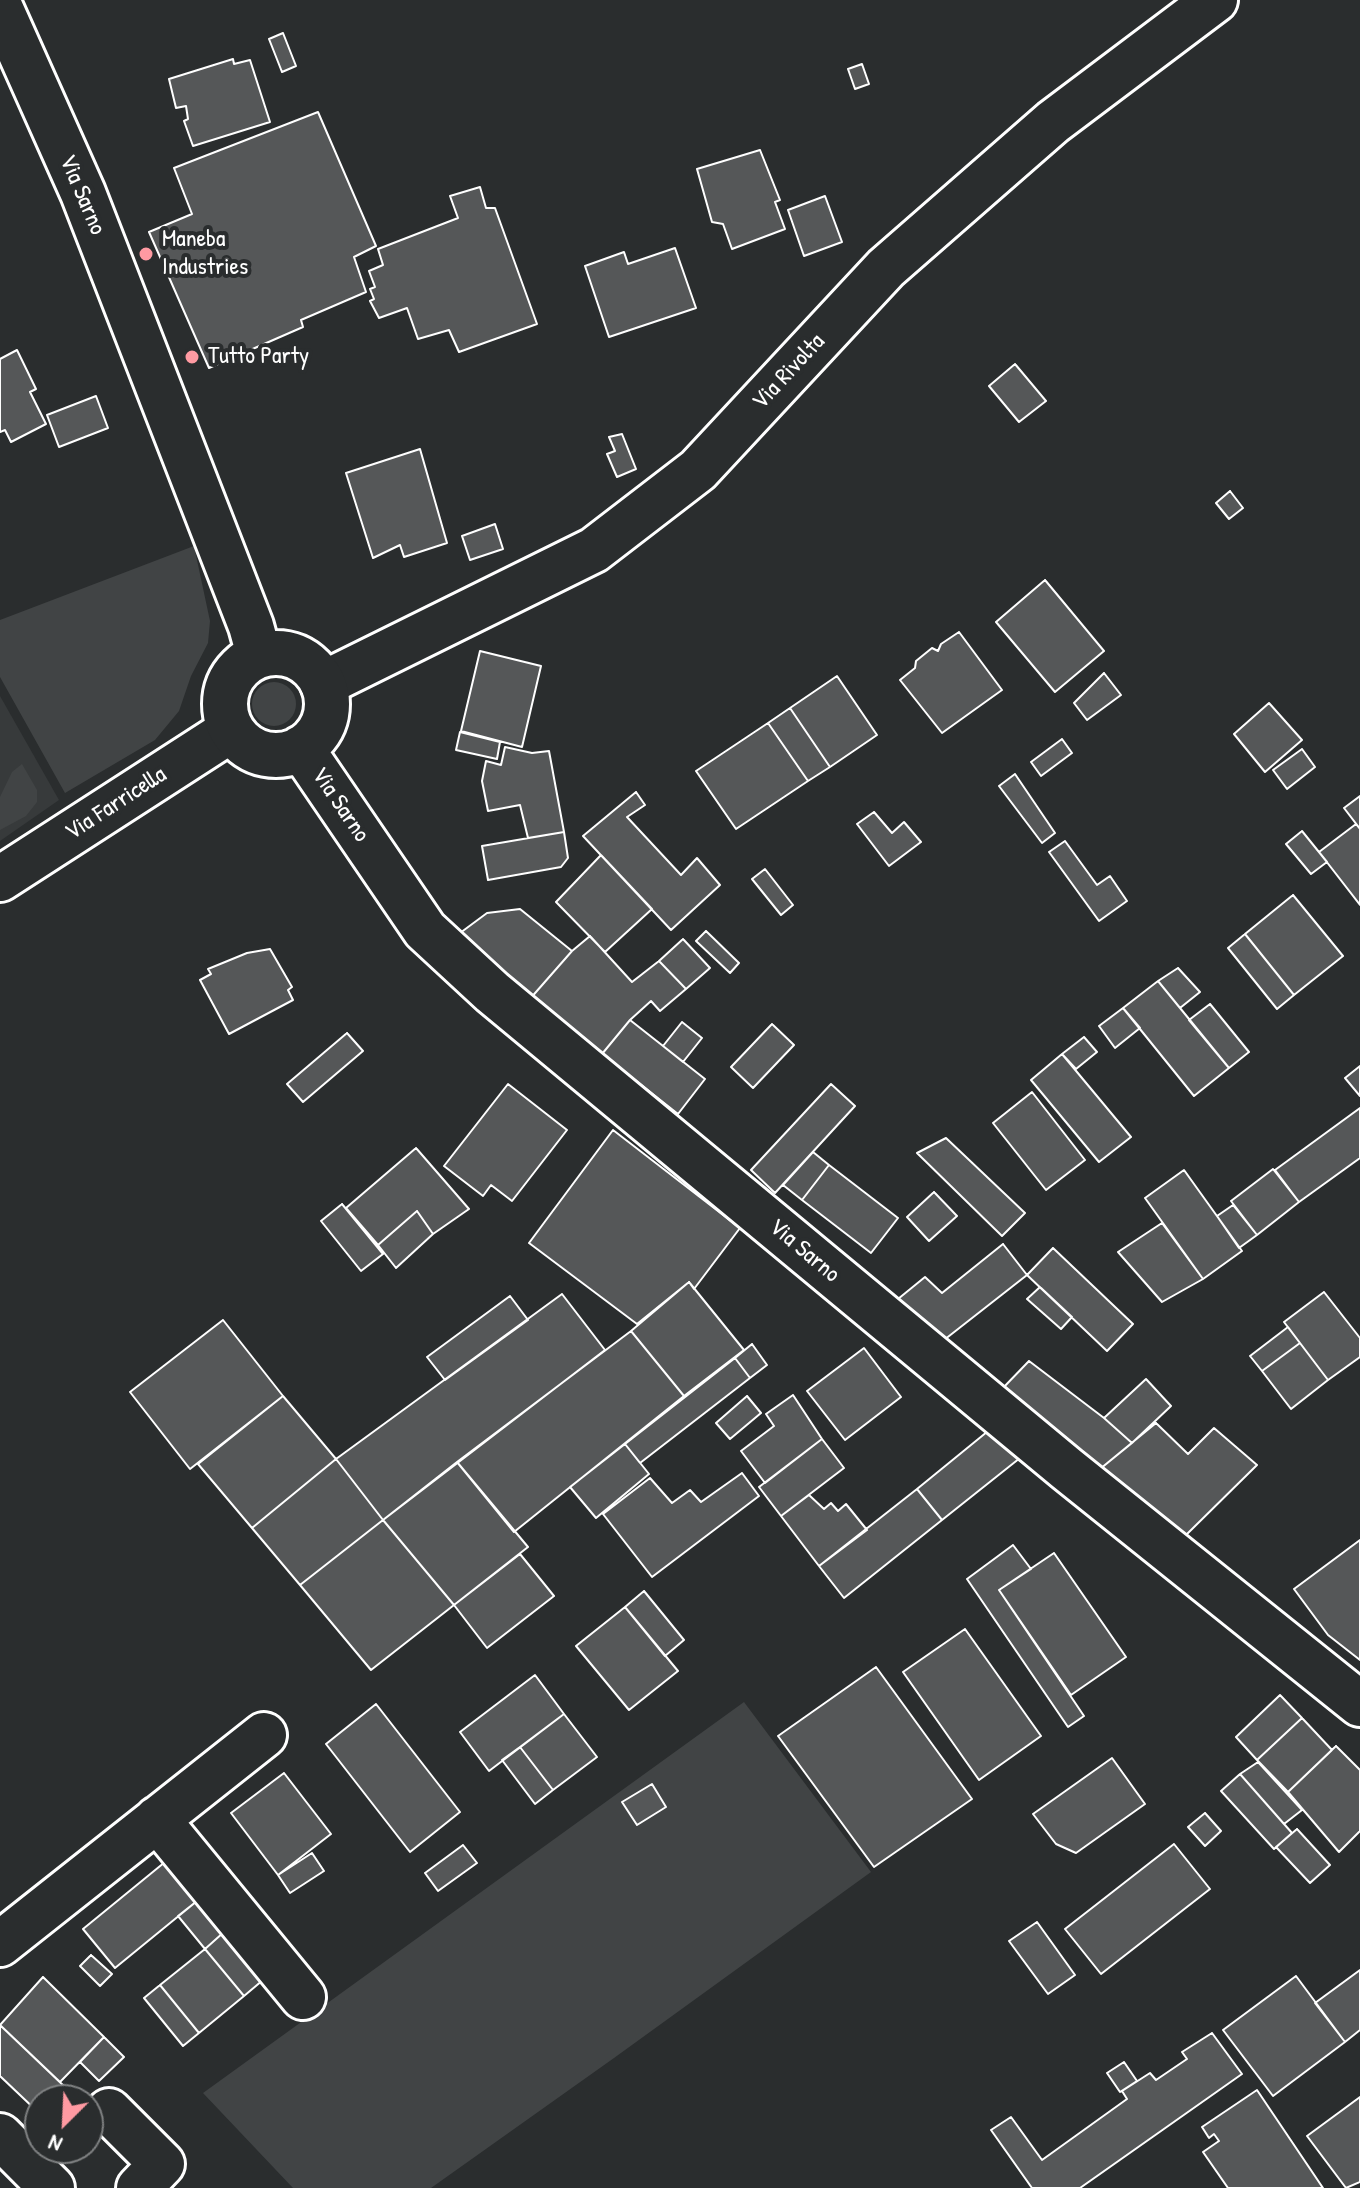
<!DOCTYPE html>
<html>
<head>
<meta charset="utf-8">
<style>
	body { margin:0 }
	#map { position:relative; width:1360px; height:2188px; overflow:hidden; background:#2a2d2e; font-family:"Patrick Hand",sans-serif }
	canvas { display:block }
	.north { position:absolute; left:24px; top:2084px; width:80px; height:80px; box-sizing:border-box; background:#2a2d2e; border:2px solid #7f8182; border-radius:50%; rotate:204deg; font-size:22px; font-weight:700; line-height:32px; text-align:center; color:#fff }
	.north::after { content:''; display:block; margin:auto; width:28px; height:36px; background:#ff9aa2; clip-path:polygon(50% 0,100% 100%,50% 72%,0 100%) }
</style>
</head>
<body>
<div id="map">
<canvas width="1360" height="2188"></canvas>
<div class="north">N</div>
</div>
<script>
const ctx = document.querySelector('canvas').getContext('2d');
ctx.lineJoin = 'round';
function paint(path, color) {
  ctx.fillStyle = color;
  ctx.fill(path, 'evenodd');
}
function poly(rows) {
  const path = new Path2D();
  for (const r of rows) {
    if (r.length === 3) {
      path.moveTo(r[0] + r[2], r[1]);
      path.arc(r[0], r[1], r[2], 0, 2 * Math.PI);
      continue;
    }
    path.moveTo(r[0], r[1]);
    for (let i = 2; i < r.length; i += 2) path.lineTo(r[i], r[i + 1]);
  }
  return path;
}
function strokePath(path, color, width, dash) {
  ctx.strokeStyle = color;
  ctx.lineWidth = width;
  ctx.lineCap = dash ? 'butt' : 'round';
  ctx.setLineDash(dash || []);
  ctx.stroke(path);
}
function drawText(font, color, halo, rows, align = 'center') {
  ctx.font = font + ' "Patrick Hand",sans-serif';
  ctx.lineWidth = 8;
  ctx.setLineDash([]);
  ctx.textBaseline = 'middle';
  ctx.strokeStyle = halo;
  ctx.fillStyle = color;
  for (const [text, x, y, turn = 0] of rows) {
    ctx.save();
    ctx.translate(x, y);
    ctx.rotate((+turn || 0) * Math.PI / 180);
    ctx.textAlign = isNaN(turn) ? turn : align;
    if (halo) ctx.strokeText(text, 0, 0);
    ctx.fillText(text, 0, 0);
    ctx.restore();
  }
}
paint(poly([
	[0,696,59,800,0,841]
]), '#373a3b');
paint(poly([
	[194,546,210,621,208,643,191,676,179,711,155,740,65,793,0,677,0,620],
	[274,704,22],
	[22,764,37,790,37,802,26,816,0,830,0,797,12,772],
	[744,1702,871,1872,614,2058,431,2188,293,2188,203,2093]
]), '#414445');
const building = poly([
	[283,33,296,66,282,72,269,39,283,33],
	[233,59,234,64,250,60,270,122,193,146,184,121,188,119,186,106,176,108,169,79,233,59],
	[862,64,869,84,855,89,848,69,862,64],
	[318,112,376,246,354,257,366,292,301,320,303,327,209,368,149,232,192,214,174,168,318,112],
	[760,150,780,200,775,202,785,229,732,249,723,224,712,222,697,169,760,150],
	[480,187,486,208,495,208,537,324,459,352,449,330,418,339,407,308,379,318,370,301,374,299,370,289,375,287,369,271,383,265,378,249,458,218,450,196,480,187],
	[825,196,842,242,804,256,788,210,825,196],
	[675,248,696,308,609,337,585,266,624,252,628,264,675,248],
	[17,350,36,389,30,392,46,424,11,442,5,430,0,432,0,359,17,350],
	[1015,364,1046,401,1019,422,989,386,1015,364],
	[96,396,108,428,59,447,47,415,96,396],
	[622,434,636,469,617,477,607,454,615,451,609,437,622,434],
	[420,449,447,543,404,557,400,545,373,558,346,473,420,449],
	[1230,491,1243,508,1229,519,1216,503,1230,491],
	[495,524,503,549,470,560,462,536,495,524],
	[1045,580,1104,651,1055,692,996,622,1045,580],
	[959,632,1002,690,942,733,900,680,915,668,916,661,932,648,938,651,941,644,959,632],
	[480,651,541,666,522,747,461,731,480,651],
	[1104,673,1121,695,1087,720,1074,703,1104,673],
	[837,676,877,735,830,767,790,708,837,676],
	[1269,703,1302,740,1265,772,1234,734,1269,703],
	[790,708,830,767,808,781,768,723,790,708],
	[768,723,808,781,736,829,696,771,768,723],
	[460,732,500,742,497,759,456,750,460,732],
	[1062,739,1072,753,1041,776,1031,762,1062,739],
	[505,747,532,753,549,751,564,832,528,838,520,805,488,811,482,781,486,761,501,765,505,747],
	[1302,749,1315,767,1287,789,1273,770,1302,749],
	[1015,774,1055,833,1042,843,999,786,1015,774],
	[636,792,645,805,627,817,681,875,697,858,720,885,671,930,583,836,636,792],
	[1360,796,1360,829,1344,808,1360,796],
	[874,812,892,833,904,822,921,842,889,866,857,824,874,812],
	[1356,824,1360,829,1360,905,1319,852,1356,824],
	[1302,831,1327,862,1311,874,1286,844,1302,831],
	[564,832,568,858,561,867,488,880,482,846,564,832],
	[1065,841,1097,885,1110,876,1127,901,1099,921,1049,852,1065,841],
	[601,855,652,909,605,952,556,902,601,855],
	[765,869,793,905,781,915,752,879,765,869],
	[1293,895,1343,956,1294,995,1245,934,1293,895],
	[520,909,572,951,529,1000,456,936,487,913,520,909],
	[706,931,739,963,730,973,696,941,706,931],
	[1245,934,1294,995,1277,1009,1228,948,1245,934],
	[590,936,632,982,659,961,686,989,660,1011,651,1001,630,1020,602,1054,529,1000,572,951,590,936],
	[683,939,710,968,686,989,659,961,683,939],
	[270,949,292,987,288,990,293,1000,229,1034,200,980,211,974,208,969,247,953,270,949],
	[1178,968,1200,992,1180,1008,1158,981,1178,968],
	[1158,981,1229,1068,1194,1096,1123,1008,1158,981],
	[1210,1004,1249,1052,1229,1068,1189,1020,1210,1004],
	[1123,1008,1140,1028,1115,1048,1099,1026,1123,1008],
	[630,1020,705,1079,678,1114,602,1054,630,1020],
	[682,1022,702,1038,683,1062,663,1046,682,1022],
	[772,1024,794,1045,753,1088,731,1067,772,1024],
	[347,1033,363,1051,303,1102,287,1084,347,1033],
	[1084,1037,1097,1052,1076,1069,1062,1054,1084,1037],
	[1062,1054,1131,1137,1099,1162,1031,1080,1062,1054],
	[1360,1066,1360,1096,1345,1078,1360,1066],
	[508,1084,567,1130,512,1201,491,1185,483,1196,444,1166,508,1084],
	[831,1084,855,1106,775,1193,751,1170,831,1084],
	[1032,1092,1085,1160,1046,1190,993,1123,1032,1092],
	[1360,1108,1360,1158,1299,1202,1275,1170,1360,1108],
	[613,1130,740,1228,694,1289,689,1282,637,1324,529,1243,613,1130],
	[946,1138,1025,1213,1002,1236,917,1153,946,1138],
	[416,1148,469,1209,433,1234,417,1211,378,1245,346,1208,416,1148],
	[813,1152,829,1165,802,1200,783,1185,813,1152],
	[829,1165,898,1218,871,1253,802,1200,829,1165],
	[1273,1169,1299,1202,1257,1235,1231,1201,1273,1169],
	[1184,1170,1242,1251,1203,1279,1145,1198,1184,1170],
	[934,1192,957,1216,929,1241,907,1217,934,1192],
	[342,1204,383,1254,361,1271,321,1221,342,1204],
	[1233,1205,1257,1235,1239,1248,1217,1216,1233,1205],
	[417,1211,433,1234,396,1268,378,1245,417,1211],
	[1162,1223,1203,1279,1162,1302,1118,1252,1162,1223],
	[1003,1244,1027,1275,944,1340,898,1299,925,1277,942,1293,1003,1244],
	[1053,1248,1133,1324,1107,1351,1027,1275,1053,1248],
	[689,1282,744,1350,684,1396,631,1331,689,1282],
	[1040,1287,1072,1317,1061,1329,1027,1299,1040,1287],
	[1324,1292,1360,1338,1360,1357,1328,1380,1284,1322,1324,1292],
	[562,1294,605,1350,383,1520,336,1459,562,1294],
	[510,1296,528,1320,445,1380,427,1357,510,1296],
	[223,1320,283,1396,190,1469,130,1392,223,1320],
	[1288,1327,1300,1343,1262,1371,1250,1356,1288,1327],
	[631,1331,684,1396,514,1532,457,1462,631,1331],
	[1300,1343,1328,1380,1291,1409,1262,1371,1300,1343],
	[752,1344,767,1365,750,1378,735,1358,752,1344],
	[864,1348,901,1397,845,1440,807,1391,864,1348],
	[735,1358,750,1378,640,1463,625,1444,735,1358],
	[1029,1361,1104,1418,1132,1443,1100,1469,1001,1390,1029,1361],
	[1146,1379,1171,1406,1132,1443,1104,1418,1146,1379],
	[793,1395,822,1439,765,1483,741,1451,774,1426,766,1414,793,1395],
	[283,1396,336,1459,252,1528,198,1464,283,1396],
	[747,1396,761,1413,730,1439,716,1423,747,1396],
	[1156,1423,1188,1454,1214,1428,1257,1465,1186,1535,1100,1469,1156,1423],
	[993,1427,1025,1454,942,1520,917,1489,993,1427],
	[822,1439,844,1468,781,1516,759,1487,822,1439],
	[625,1444,649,1474,596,1518,570,1487,625,1444],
	[336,1459,383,1520,300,1585,252,1528,336,1459],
	[457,1462,528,1547,454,1605,383,1520,457,1462],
	[742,1473,759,1496,652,1577,603,1514,650,1478,672,1503,690,1490,701,1502,742,1473],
	[917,1489,942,1520,844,1598,819,1566,917,1489],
	[809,1495,824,1509,831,1503,838,1511,846,1504,867,1530,819,1566,781,1516,809,1495],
	[383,1520,454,1605,371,1670,300,1585,383,1520],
	[1360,1540,1360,1660,1328,1635,1294,1589,1360,1540],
	[1013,1545,1031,1569,999,1590,1084,1716,1068,1727,967,1579,1013,1545],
	[1054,1553,1126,1657,1071,1695,999,1590,1054,1553],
	[520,1554,554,1596,487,1648,454,1605,520,1554],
	[644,1591,684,1640,665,1656,625,1607,644,1591],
	[625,1607,678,1671,629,1710,576,1646,625,1607],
	[965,1629,1041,1736,979,1780,903,1672,965,1629],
	[876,1667,972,1799,874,1867,778,1736,876,1667],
	[535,1675,564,1714,489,1771,460,1732,535,1675],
	[1280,1695,1302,1718,1257,1760,1236,1737,1280,1695],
	[376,1704,460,1812,410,1852,326,1744,376,1704],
	[564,1714,597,1757,553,1790,520,1747,564,1714],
	[1302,1718,1332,1750,1288,1792,1257,1760,1302,1718],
	[1336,1746,1360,1770,1360,1831,1339,1852,1288,1792,1336,1746],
	[520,1747,553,1790,535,1804,502,1760,520,1747],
	[1112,1758,1145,1804,1076,1853,1056,1844,1033,1814,1112,1758],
	[1258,1762,1302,1810,1284,1824,1240,1774,1258,1762],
	[284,1773,331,1834,278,1875,231,1813,284,1773],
	[1240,1774,1292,1833,1274,1849,1221,1791,1240,1774],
	[652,1784,666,1807,637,1825,622,1802,652,1784],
	[1205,1813,1221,1831,1205,1846,1188,1827,1205,1813],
	[1297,1829,1330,1865,1310,1883,1276,1847,1297,1829],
	[1174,1844,1210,1889,1101,1974,1065,1929,1174,1844],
	[463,1845,477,1863,438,1891,425,1873,463,1845],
	[312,1853,324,1871,290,1893,278,1875,312,1853],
	[165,1862,197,1901,115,1968,83,1929,165,1862],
	[197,1901,224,1932,205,1949,178,1916,197,1901],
	[1037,1922,1075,1975,1048,1994,1009,1941,1037,1922],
	[224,1932,263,1980,244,1996,205,1949,224,1932],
	[205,1949,244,1996,199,2033,160,1985,205,1949],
	[91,1955,112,1974,100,1986,80,1966,91,1955],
	[1360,1970,1360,2030,1345,2042,1315,2003,1360,1970],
	[1296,1976,1345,2042,1273,2096,1223,2030,1296,1976],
	[43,1977,104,2037,60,2082,0,2025,43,1977],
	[160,1985,199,2033,183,2046,144,1998,160,1985],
	[0,2025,66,2088,54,2100,40,2100,40,2114,0,2076,0,2025],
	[1212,2033,1242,2074,1080,2188,1032,2188,991,2130,1011,2117,1042,2160,1127,2099,1122,2091,1150,2073,1156,2080,1187,2059,1182,2052,1212,2033],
	[104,2037,124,2057,99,2081,80,2062,104,2037],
	[1124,2062,1137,2081,1120,2092,1107,2073,1124,2062],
	[1257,2090,1323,2188,1228,2188,1203,2152,1219,2141,1214,2134,1209,2138,1202,2127,1257,2090],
	[1360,2097,1360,2182,1346,2188,1307,2136,1360,2097]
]);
paint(building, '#555758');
strokePath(building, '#fff', 2);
const minor = poly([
	[323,684,594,550,698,470,886,268,1053,122,1215,0],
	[0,879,231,730],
	[157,1819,303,1997],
	[0,1944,264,1735],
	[109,2111,162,2164,139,2188],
	[0,2136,52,2188]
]);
const major = poly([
	[0,7,83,193,251,626,259,655],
	[276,704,51],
	[301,748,425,930,492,992,1067,1469,1360,1704]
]);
strokePath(minor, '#fff', 50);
strokePath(major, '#fff', 50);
strokePath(minor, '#2a2d2e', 44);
strokePath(major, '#2a2d2e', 44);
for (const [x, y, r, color] of [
	[146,254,8,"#ff9aa2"],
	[192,357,8,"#ff9aa2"]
]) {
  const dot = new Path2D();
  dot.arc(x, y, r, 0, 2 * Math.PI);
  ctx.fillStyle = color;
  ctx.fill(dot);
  strokePath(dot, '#2a2d2e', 3);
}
drawText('24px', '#fff', '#2a2d2e', [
	["Via Sarno",82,195,67],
	["Via Rivolta",789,372,-47],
	["Via Farricella",116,804,-33],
	["Via Sarno",340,805,56],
	["Via Sarno",804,1251,40]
]);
drawText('24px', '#fff', '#2a2d2e', [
	["Maneba",162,240],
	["Industries",162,268],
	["Tutto Party",208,357]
], 'left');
</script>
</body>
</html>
